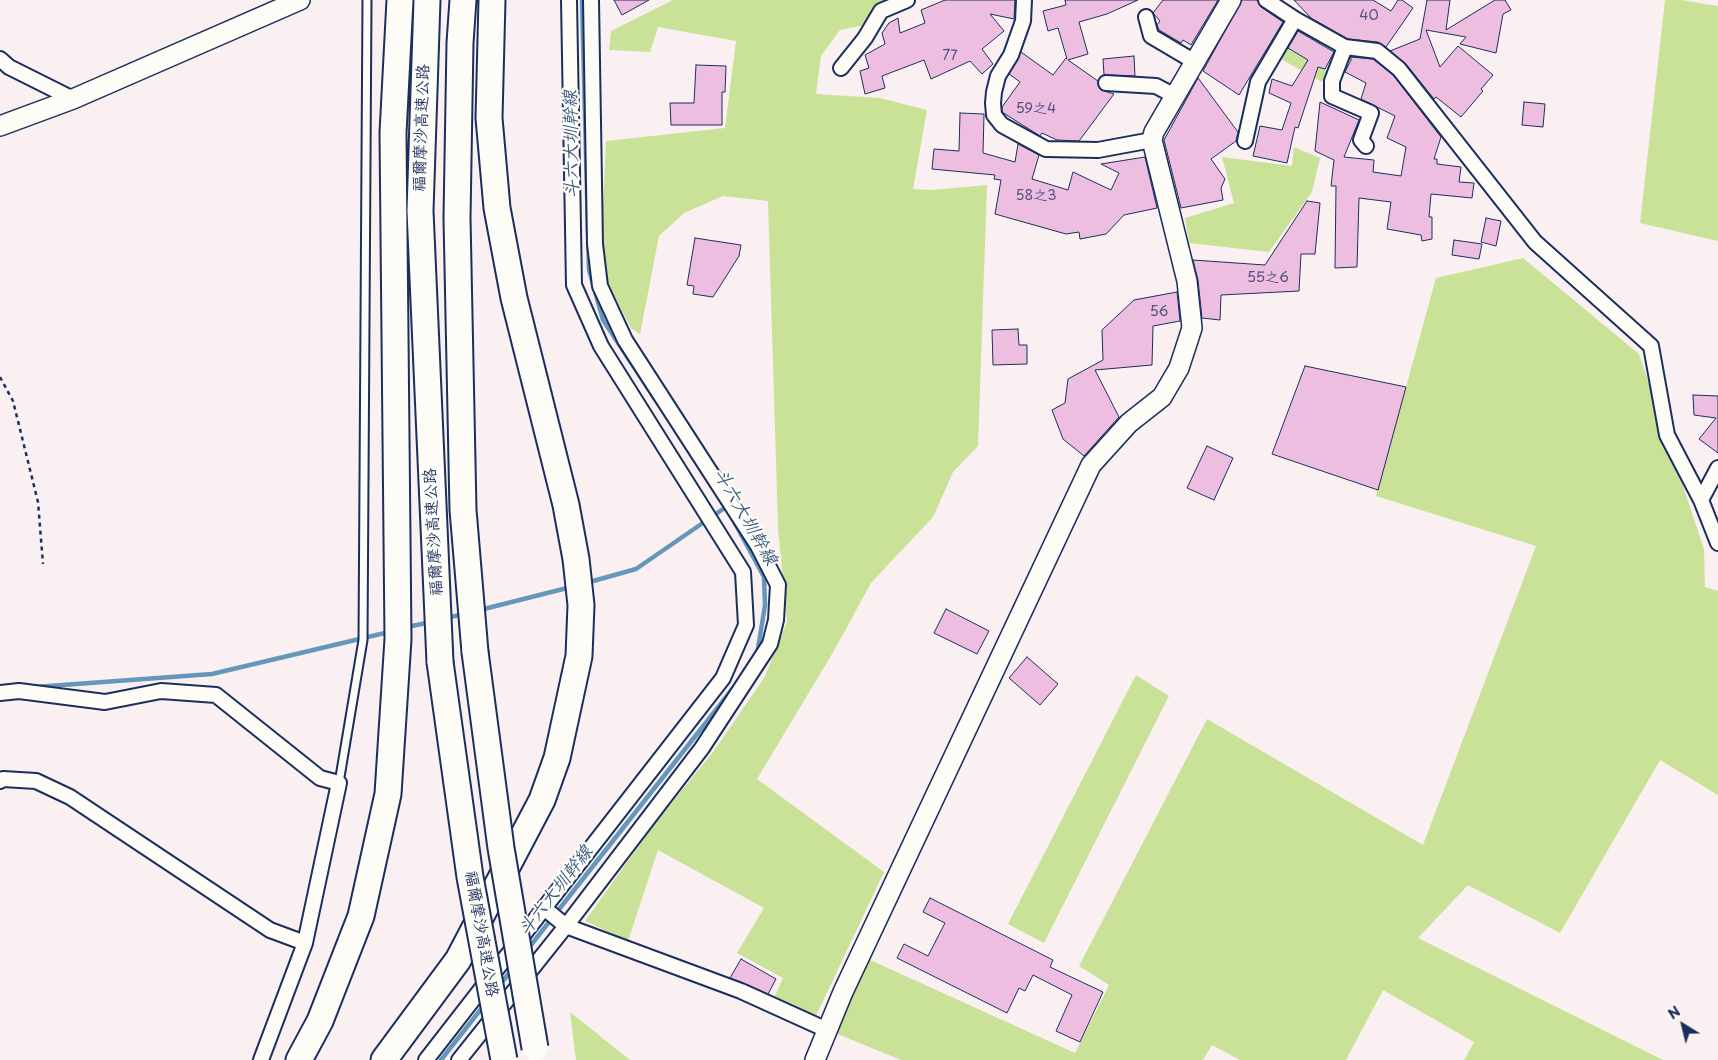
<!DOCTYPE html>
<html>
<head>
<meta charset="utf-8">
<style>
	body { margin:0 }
	#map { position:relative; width:1718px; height:1060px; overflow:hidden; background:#faf0f2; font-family:"Playpen Sans",sans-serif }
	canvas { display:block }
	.north { position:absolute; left:1658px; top:1000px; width:50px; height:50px; -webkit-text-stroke:4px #fdfcf7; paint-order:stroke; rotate:324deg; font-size:14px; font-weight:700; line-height:20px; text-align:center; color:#1b2f5e }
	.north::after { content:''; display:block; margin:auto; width:18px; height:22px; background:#1b2f5e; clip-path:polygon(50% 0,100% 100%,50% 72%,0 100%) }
</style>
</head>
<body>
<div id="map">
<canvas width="1718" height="1060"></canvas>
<div class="north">N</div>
</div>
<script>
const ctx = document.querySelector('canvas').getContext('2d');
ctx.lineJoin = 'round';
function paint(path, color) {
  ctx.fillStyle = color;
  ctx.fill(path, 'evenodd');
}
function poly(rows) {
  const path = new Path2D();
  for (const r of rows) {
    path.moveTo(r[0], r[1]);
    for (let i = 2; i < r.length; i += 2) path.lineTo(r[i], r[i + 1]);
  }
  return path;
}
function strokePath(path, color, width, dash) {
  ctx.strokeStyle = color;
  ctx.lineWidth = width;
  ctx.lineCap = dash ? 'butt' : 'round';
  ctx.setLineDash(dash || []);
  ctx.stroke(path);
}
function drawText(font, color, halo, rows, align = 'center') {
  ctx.font = font + ' "Playpen Sans","LXGW WenKai TC",sans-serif';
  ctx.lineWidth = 4.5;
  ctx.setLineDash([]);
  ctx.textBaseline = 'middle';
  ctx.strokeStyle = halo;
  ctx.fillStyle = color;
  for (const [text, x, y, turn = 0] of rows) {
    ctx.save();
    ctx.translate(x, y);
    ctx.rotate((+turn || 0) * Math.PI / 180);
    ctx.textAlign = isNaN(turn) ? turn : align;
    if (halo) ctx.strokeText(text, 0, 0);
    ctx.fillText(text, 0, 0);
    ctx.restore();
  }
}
paint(poly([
	[673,0,886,0,865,25,840,30,821,56,816,94,880,98,927,110,913,189,931,190,987,185,978,446,953,472,933,517,871,583,835,649,757,779,884,872,815,1018,774,998,783,978,737,953,764,908,658,850,628,941,585,921,653,826,713,752,764,678,787,622,778,528,768,201,723,196,684,213,659,236,640,334,631,328,600,268,606,141,725,128,736,41,658,27,650,52,609,50,611,31],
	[1665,0,1681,0,1718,6,1718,241,1640,223],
	[1287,48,1301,56,1305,50,1328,64,1322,82,1281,59],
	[1294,147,1320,158,1312,192,1269,252,1189,243,1185,218,1234,203,1222,157,1292,166],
	[1523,258,1639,354,1704,549,1705,587,1718,591,1718,795,1660,760,1560,933,1468,885,1418,938,1663,1060,1464,1060,1474,1042,1383,990,1346,1060,1240,1060,1212,1045,1203,1060,901,1060,835,1033,868,959,1075,1053,1109,985,1079,966,1207,719,1423,845,1536,546,1376,496,1436,278],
	[1136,675,1169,696,1044,943,1008,924],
	[570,1012,630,1060,576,1060]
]), '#c9e298');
strokePath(poly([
	[582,0,589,270,603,320,655,399],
	[730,514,764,577,765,605,757,655],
	[586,583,636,569,726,507],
	[480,610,571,587],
	[445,618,465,614],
	[407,627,431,622],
	[35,687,212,674,389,632],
	[527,950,734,687],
	[499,986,513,968],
	[441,1060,485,1004]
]), '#6497ba', 4.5);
const building = poly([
	[614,0,649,0,622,15,614,0],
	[945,0,1015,0,1014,19,990,14,1004,31,982,49,993,64,982,74,970,61,931,79,924,60,882,76,885,88,865,94,860,71,869,68,865,55,885,44,882,33,889,23,898,18,900,33,925,23,921,10,945,0],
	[1065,0,1138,0,1107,14,1079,22,1088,54,1068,60,1098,81,1101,90,1114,94,1079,141,1057,140,1042,133,1040,136,1002,112,1002,107,1020,82,1009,74,1021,52,1053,75,1066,58,1067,59,1058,28,1048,31,1043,11,1066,5,1065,0],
	[1163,0,1218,0,1191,45,1183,40,1181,43,1159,30,1157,25,1160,21,1153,13,1163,0],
	[1242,0,1257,0,1261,7,1283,22,1239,95,1203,71,1242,0],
	[1294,0,1373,0,1391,11,1398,0,1402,0,1413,8,1386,47,1378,42,1348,39,1311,18,1294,0],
	[1427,0,1450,0,1446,30,1495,0,1505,0,1511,10,1503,14,1496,53,1460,44,1466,37,1426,30,1440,67,1458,46,1493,75,1481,89,1483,91,1461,117,1436,97,1434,99,1406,64,1390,51,1420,39,1427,0],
	[1298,31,1334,52,1325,69,1318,67,1298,128,1295,127,1287,163,1253,156,1260,126,1282,130,1291,103,1269,93,1272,79,1292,86,1308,60,1288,48,1298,31],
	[1134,56,1135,76,1104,75,1103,59,1134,56],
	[1351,57,1373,59,1393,75,1441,137,1434,159,1437,159,1437,164,1461,167,1459,182,1474,183,1472,198,1431,194,1429,217,1432,217,1432,239,1422,241,1421,235,1387,229,1391,202,1359,198,1357,267,1335,268,1336,186,1331,186,1334,160,1315,151,1320,102,1359,120,1344,157,1374,160,1373,172,1401,176,1406,147,1387,138,1395,116,1361,99,1366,83,1345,72,1351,60,1351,57],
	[696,65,726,66,725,92,722,92,722,125,671,125,670,103,694,103,696,65],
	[1198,78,1238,132,1236,141,1211,159,1225,179,1221,188,1223,200,1181,208,1164,140,1198,78],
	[1524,102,1545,104,1543,127,1522,125,1524,102],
	[960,113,984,114,983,153,1015,162,1018,144,1039,155,1032,179,1068,190,1073,172,1111,190,1119,173,1101,164,1145,157,1157,208,1124,215,1106,234,1080,239,1079,232,1066,234,995,214,1001,180,994,179,995,175,932,169,934,149,959,151,960,113],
	[1307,201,1320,203,1315,254,1301,254,1299,291,1221,295,1220,320,1202,318,1198,280,1193,260,1265,265,1307,201],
	[1486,218,1501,221,1496,246,1481,242,1486,218],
	[695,238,741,245,739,256,713,297,693,294,694,286,687,285,695,238],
	[1454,240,1482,244,1479,259,1452,255,1454,240],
	[1177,292,1180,321,1153,326,1152,365,1095,370,1119,417,1084,456,1063,439,1052,410,1065,403,1068,379,1103,360,1102,330,1134,300,1177,292],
	[1018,329,1019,345,1027,345,1027,364,993,365,992,330,1018,329],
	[1305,366,1406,387,1378,490,1272,454,1305,366],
	[1693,395,1718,396,1718,453,1699,439,1716,418,1694,415,1693,395],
	[1207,446,1233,458,1214,500,1187,488,1207,446],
	[946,609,989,631,977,654,934,633,946,609],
	[1027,657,1058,684,1040,705,1009,678,1027,657],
	[930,898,1053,960,1050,967,1103,992,1080,1042,1056,1031,1072,995,1033,975,1025,991,1019,988,1007,1013,897,958,904,944,928,956,945,923,923,912,930,898],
	[741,959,776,979,768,994,730,978,741,959]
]);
paint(building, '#edbee0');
strokePath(building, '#1b2f5e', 1);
const lane = poly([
	[339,783,363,640,367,0]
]);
const street = poly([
	[1024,0,1023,21,1011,55,998,76,994,92,993,103,994,115,1002,125,1046,149,1098,150,1152,140],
	[1266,0,1295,19,1345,47,1377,51,1399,69,1535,242,1651,346,1667,435,1701,500,1718,543],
	[1146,17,1151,36,1195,62],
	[1345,47,1332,81,1332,96,1371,113,1361,140,1366,146],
	[0,59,9,67,73,99],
	[841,68,865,38,881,11,907,0],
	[1106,83,1156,86,1175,96],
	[1245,141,1258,82,1295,19],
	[1701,500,1718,468],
	[0,693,19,691,105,702,161,691,216,695,320,778,339,783,305,943,261,1060],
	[0,781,3,779,36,781,70,797,270,930,305,943],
	[544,908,566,926,741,991,827,1030],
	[426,1060,723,678,746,625,743,572,601,346,574,285,569,0],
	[459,1060,566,926,702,748,770,644,776,620,778,585,758,546,625,340,600,286,595,244,591,0]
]);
const secondary = poly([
	[0,126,73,99,300,0],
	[815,1060,843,992,1091,465,1129,423,1162,397,1179,368,1192,328,1187,281,1152,140,1154,132,1231,0]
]);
const highway = poly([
	[427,0,420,211,440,662],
	[463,0,460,43,457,218,463,510,475,652],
	[299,1060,320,1021,361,916,388,794,398,639,393,133,400,0],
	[384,1060,458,960,542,800,557,758,579,656,581,605,576,559,566,505,514,298,497,208,489,118,492,0]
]);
strokePath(lane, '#1b2f5e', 11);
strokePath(street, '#1b2f5e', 18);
strokePath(secondary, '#1b2f5e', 22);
strokePath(highway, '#1b2f5e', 29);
strokePath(poly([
	[0,377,13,401,38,502,43,564]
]), '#1b2f5e', 2.5, [4, 4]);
strokePath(lane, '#fdfcf7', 7);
strokePath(street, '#fdfcf7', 14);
strokePath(secondary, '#fdfcf7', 19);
strokePath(highway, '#fdfcf7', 25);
const highwayBridge = poly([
	[475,652,501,848,535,1048],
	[440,662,470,877,504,1060]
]);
strokePath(highwayBridge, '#1b2f5e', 29, []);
strokePath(highwayBridge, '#fdfcf7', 25);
drawText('14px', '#50537e', null, [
	["40",1369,16],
	["77",950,56],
	["59之4",1036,109],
	["58之3",1036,196],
	["55之6",1268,278],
	["56",1159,312]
]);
drawText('16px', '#1b2f5e', '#fdfcf7', [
	["福爾摩沙高速公路",422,128,-88],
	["福爾摩沙高速公路",434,532,-93],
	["福爾摩沙高速公路",481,934,80]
]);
drawText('italic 18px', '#3a5a84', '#fdfcf7', [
	["斗六大圳幹線",572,144,-91],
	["斗六大圳幹線",745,517,60],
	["斗六大圳幹線",556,891,-52]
]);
</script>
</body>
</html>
